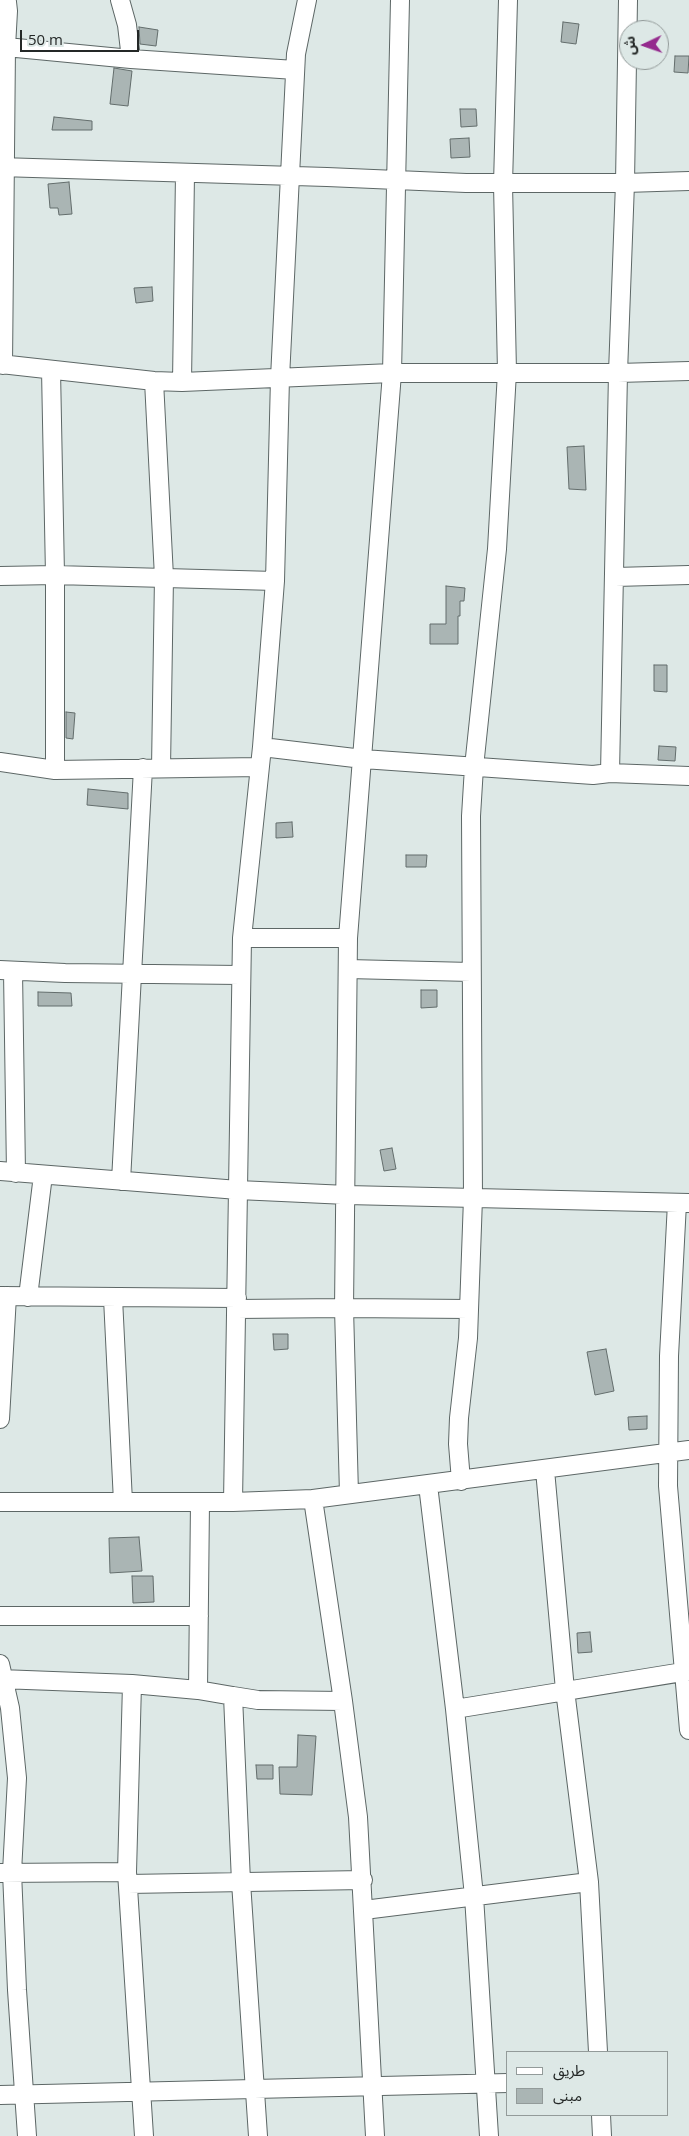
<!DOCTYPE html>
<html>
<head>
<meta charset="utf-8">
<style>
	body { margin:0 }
	#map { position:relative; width:689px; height:2136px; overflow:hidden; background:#dde8e6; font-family:"Open Sans","Noto Sans Arabic",sans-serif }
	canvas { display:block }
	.legend { position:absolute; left:506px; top:2051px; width:162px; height:65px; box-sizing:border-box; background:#dde8e6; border:1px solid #939b9a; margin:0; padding:6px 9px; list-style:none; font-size:15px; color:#242827 }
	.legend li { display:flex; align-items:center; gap:10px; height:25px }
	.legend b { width:25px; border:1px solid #939b9a }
	.north { position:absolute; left:619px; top:20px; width:50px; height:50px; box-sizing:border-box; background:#dde8e6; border:1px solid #939b9a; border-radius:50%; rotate:267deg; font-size:14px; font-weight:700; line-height:20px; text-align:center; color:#242827 }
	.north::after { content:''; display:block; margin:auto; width:18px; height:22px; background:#942a8d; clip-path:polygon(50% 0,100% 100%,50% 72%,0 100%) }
	.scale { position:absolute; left:20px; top:30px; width:119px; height:22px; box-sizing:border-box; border:2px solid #242827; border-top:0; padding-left:6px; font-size:15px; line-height:18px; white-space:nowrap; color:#242827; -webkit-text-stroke:4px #dde8e6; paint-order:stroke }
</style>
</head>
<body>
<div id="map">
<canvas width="689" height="2136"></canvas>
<ul class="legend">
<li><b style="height:6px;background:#fff"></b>طريق</li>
<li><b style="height:14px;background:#aab5b4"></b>مبنى</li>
</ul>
<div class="north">ش</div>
<div class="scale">50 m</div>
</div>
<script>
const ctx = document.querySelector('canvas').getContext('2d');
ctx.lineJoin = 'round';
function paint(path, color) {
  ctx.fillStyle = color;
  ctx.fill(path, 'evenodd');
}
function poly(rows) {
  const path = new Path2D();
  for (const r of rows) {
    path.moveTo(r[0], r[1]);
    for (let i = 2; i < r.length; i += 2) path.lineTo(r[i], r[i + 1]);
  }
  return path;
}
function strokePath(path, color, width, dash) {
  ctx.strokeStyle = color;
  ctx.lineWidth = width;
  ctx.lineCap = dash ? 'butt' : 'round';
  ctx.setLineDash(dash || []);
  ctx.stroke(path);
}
const building = poly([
	[563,22,579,24,576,44,561,42,563,22],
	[139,27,158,30,156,46,140,44,139,27],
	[675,56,689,56,688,73,674,72,675,56],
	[114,68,132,71,128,106,110,104,114,68],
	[460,109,476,109,477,126,461,127,460,109],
	[54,117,92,121,92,130,52,130,54,117],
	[469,138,470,157,451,158,450,139,469,138],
	[69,182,72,214,59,215,58,208,50,208,48,184,69,182],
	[152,287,153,301,136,303,134,288,152,287],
	[584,446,586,490,569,489,567,447,584,446],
	[446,586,465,588,464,601,460,601,460,616,458,616,458,644,430,644,430,624,446,624,446,586],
	[654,665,667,665,667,692,654,691,654,665],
	[66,712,75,713,73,739,66,738,66,712],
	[659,746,676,747,675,761,658,760,659,746],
	[88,789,128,793,128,809,87,805,88,789],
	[292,822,293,837,276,838,276,823,292,822],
	[406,855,427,855,426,867,406,867,406,855],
	[421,990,437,990,437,1007,421,1008,421,990],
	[38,992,71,993,72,1006,38,1006,38,992],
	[392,1148,396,1169,384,1171,380,1150,392,1148],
	[273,1334,288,1334,288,1349,274,1350,273,1334],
	[606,1349,614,1391,595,1395,587,1352,606,1349],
	[647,1416,647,1429,629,1430,628,1417,647,1416],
	[139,1537,142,1571,110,1573,109,1538,139,1537],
	[132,1576,153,1576,154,1602,133,1603,132,1576],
	[590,1632,592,1652,578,1653,577,1633,590,1632],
	[298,1735,316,1736,312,1795,280,1794,279,1767,297,1767,298,1735],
	[256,1765,273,1765,273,1779,257,1779,256,1765]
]);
paint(building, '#aab5b4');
strokePath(building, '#636d6c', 1);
const minor = poly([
	[120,0,127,25,131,59],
	[6,47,131,59,295,70],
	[0,167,327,177,466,183,625,183,689,181],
	[0,364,154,381,182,382,392,373,618,373,689,371],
	[3,365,6,47,8,11,7,2,5,0],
	[51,370,55,575,55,770],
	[154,381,164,577,161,768],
	[182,382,185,174],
	[0,576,55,575,275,581],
	[615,577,689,575],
	[262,747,363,759,593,775,610,773,689,776],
	[0,762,55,770,259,767],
	[610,773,618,373,625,183,628,0],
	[242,938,348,938],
	[348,969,471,972],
	[0,970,65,973,240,975],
	[13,971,16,1173],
	[0,1171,238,1190,347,1195,689,1203],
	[121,1181,143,768],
	[677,1203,669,1356,668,1486,689,1730],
	[0,1296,237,1298],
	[28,1297,43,1175],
	[113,1298,123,1502],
	[236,1309,344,1308,469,1309],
	[0,1419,7,1296],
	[545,1470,565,1690,589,1882,598,2052],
	[461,1481,458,1444,459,1418,468,1338,473,1198,471,816,474,767,497,549,507,372,503,184,508,0],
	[428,1485,455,1709,474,1896,489,2136],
	[349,1494,344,1308,348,938,392,373,400,0],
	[313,1499,343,1701,358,1817,375,2136],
	[0,1502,233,1502,313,1499,689,1450],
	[200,1502,198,1690,233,1696,241,1882,258,2136],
	[233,1502,242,938,262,747,275,581,280,378,296,54,307,0],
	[0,1616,199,1616],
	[0,1664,10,1708,17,1778,12,1872,17,1990,27,2136],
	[0,1679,132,1684,198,1690],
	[132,1684,127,1872,144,2136],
	[233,1696,258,1700,343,1701],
	[455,1709,689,1671],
	[0,1873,127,1872],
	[128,1884,363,1880],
	[364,1910,589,1882],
	[0,2095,508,2083],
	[601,2115,602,2136]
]);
strokePath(minor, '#5d6766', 20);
strokePath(minor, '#fff', 18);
</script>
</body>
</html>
